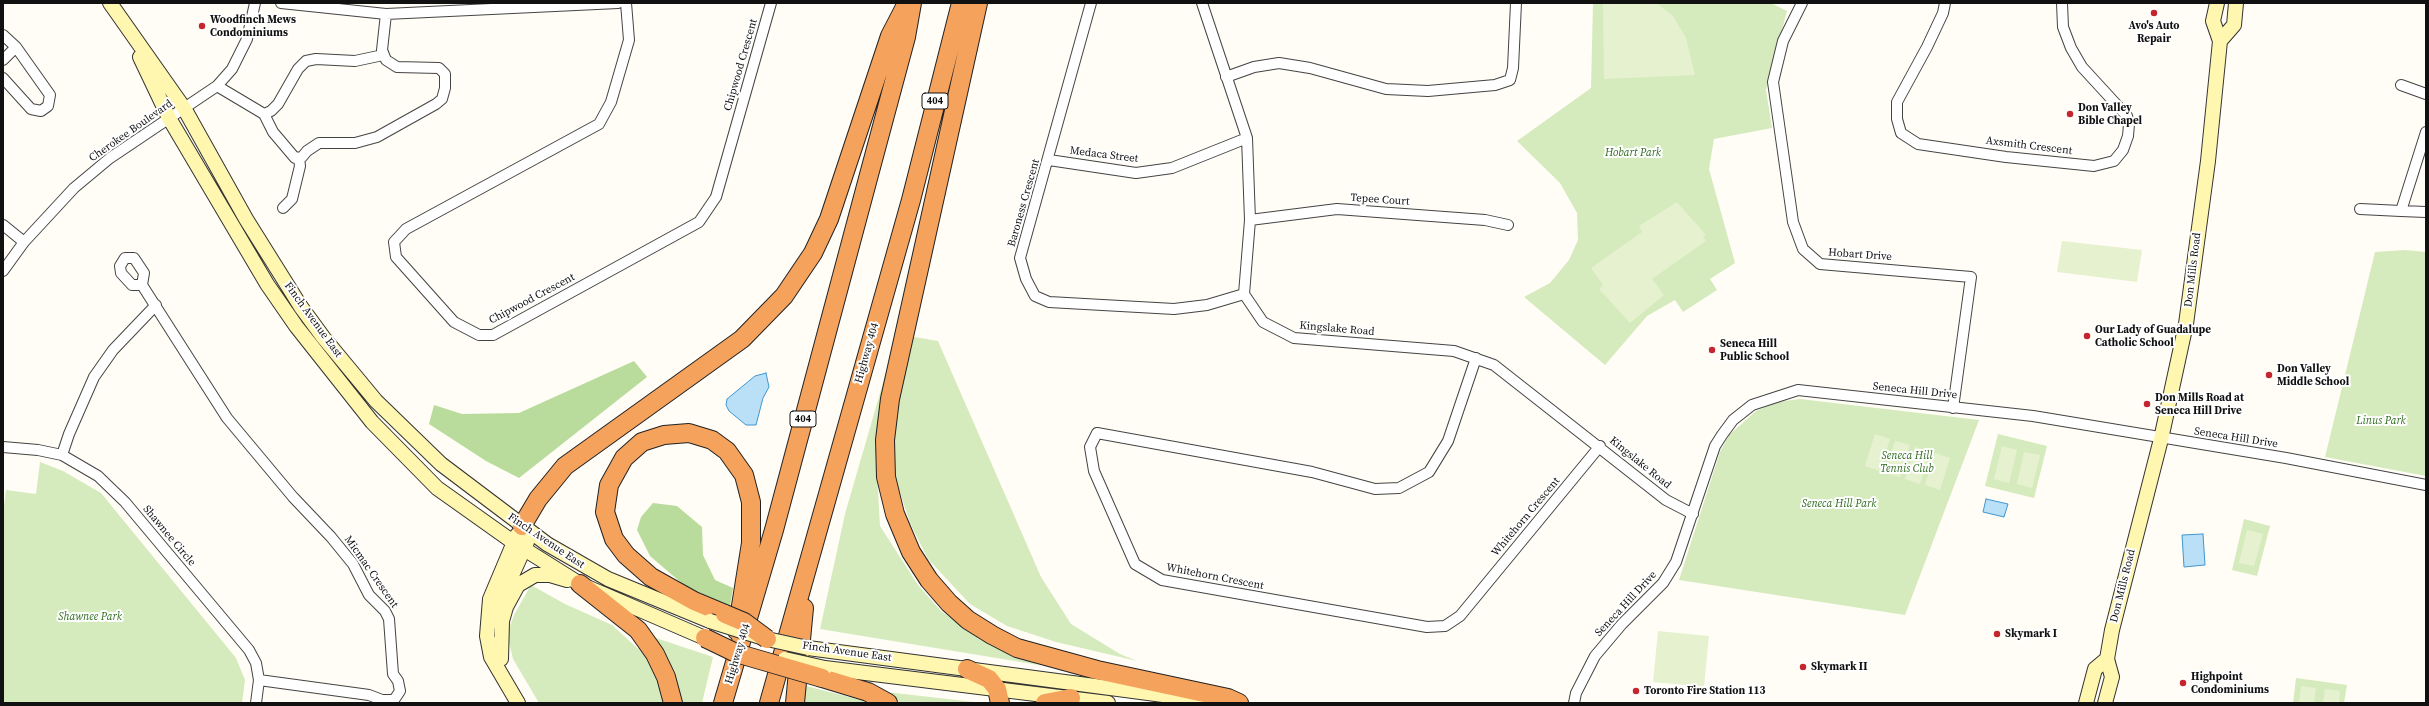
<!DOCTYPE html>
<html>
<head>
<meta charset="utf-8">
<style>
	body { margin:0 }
	#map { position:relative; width:2429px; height:706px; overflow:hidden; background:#fffdf5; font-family:"Source Serif 4",serif }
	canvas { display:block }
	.frame { position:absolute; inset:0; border:4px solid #111; pointer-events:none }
</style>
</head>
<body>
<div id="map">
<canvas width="2429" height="706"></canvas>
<div class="frame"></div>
</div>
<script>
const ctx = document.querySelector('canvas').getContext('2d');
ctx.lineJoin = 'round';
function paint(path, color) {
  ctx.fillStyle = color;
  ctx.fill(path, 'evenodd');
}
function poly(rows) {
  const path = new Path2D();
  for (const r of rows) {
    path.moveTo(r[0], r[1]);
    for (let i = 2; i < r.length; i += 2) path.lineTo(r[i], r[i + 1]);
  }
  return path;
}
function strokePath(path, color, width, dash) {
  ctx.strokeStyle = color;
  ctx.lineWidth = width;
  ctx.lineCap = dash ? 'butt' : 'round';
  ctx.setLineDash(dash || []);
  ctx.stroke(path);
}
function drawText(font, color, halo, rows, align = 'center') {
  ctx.font = font + ' "Source Serif 4",serif';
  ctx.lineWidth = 4;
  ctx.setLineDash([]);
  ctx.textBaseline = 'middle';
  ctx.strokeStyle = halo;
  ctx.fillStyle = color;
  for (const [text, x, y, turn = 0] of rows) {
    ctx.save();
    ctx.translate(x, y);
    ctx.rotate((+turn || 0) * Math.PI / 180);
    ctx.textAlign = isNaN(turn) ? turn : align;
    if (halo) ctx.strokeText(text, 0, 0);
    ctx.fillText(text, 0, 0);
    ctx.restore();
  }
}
paint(poly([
	[1593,3,1771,3,1787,11,1766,90,1772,128,1714,139,1709,169,1735,263,1710,279,1717,290,1683,312,1675,300,1647,316,1605,365,1524,297,1550,283,1569,260,1578,240,1577,213,1560,183,1517,141,1591,88],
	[2405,250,2426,252,2426,476,2325,457,2375,252],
	[909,336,938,341,1041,577,1071,624,1120,654,1137,661,1056,642,1007,626,970,604,928,559,910,523,896,480,893,432],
	[889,362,892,364,876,457,880,526,918,585,941,611,982,641,1039,665,820,629,845,514],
	[1800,399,1979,420,1905,615,1679,580,1720,452,1729,435,1756,411,1777,402],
	[1998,434,2047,446,2034,498,1985,486],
	[40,462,63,471,101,493,236,658,245,680,242,703,3,703,3,513,6,490,36,494],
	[2244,519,2270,526,2257,576,2232,570],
	[531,585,565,604,612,625,648,658,662,679,664,703,539,703,513,659,507,634,514,615],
	[653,637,713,657,702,703,681,703],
	[2296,678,2347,685,2344,703,2293,703],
	[806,686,873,703,802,703],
	[877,691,983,703,902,703]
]), '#d5ebbd');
paint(poly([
	[634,361,647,377,519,478,486,461,429,424,434,405,462,414,519,413],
	[653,503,677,506,702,527,703,555,715,580,733,588,730,606,685,586,650,556,637,530,641,517]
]), '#b9dc9c');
paint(poly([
	[1603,3,1658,4,1673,16,1686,38,1695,75,1604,79],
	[1677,202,1706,235,1703,237,1706,241,1652,279,1664,295,1630,323,1599,289,1603,285,1591,268,1642,232,1639,226],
	[2062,241,2142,250,2137,282,2057,272],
	[1875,434,1890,439,1880,471,1865,466],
	[1895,441,1910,445,1900,477,1885,473],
	[2002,446,2017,450,2009,483,1994,479],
	[1915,447,1930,452,1920,484,1905,479],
	[2024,452,2040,455,2032,488,2017,484],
	[1935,453,1950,458,1940,490,1925,485],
	[2247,530,2263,534,2254,566,2239,563],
	[1658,631,1709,636,1704,687,1653,682],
	[2301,686,2316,688,2314,703,2299,703],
	[2325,689,2340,691,2339,703,2323,703]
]), '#e6f2cf');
const water = poly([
	[766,373,769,387,763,398,756,425,746,425,729,411,726,405,727,399,755,376,766,373],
	[1986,499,2008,504,2004,517,1983,512,1986,499],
	[2203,534,2205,565,2184,567,2182,535,2203,534]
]);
paint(water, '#b9e0f7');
strokePath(water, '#3f96cf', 1);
const street = poly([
	[281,3,386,14,618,3],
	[626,3,629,40,611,102,599,124,406,229,394,242,396,257,454,322,479,335,493,335,699,222,716,197,771,3],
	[1091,3,1020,258,1026,279,1035,296,1049,302,1174,309,1207,305,1244,294],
	[1202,3,1247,138,1250,220,1244,294,1263,322,1294,338,1454,351,1494,365,1666,500,1693,514],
	[1802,3,1783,41,1773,82,1793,222,1803,249,1820,264,1971,277,1953,408],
	[1945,3,1943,13,1927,47,1897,102,1897,119,1901,133,1918,144,2006,157,2094,166,2114,161,2123,150,2128,136,2129,124,2127,116,2082,67,2071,48,2063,27,2062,3],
	[3,35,16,47,50,95,48,106,41,111,31,109,3,78],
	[3,60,16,47],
	[1226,77,1254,67,1279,63,1310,68,1386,89,1428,91,1495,85,1510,80,1513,68,1516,3],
	[2401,85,2426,94],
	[217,86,264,114,273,132,295,158,302,157,307,151,319,143,355,143,377,137,436,104,442,99,445,88,445,74,439,68,397,67,386,60,382,50,386,14],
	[264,114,271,111,278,104,298,69,306,61,316,59,355,61,383,55],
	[2426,132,2401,211,2426,212],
	[1049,160,1136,173,1172,168,1247,138],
	[283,208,292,199,300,166,299,158],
	[2360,209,2401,211],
	[1250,220,1337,209,1485,220,1508,225],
	[3,225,24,242],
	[3,271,24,242,74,188,110,158,217,86,232,69,247,39,255,3],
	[142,285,132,285,121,273,120,266,125,258,134,258,144,273,142,285,227,418,293,497,331,537,353,564,369,595,385,611,389,619,393,674,398,681,400,691,394,700,382,700,369,695,259,680],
	[1476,358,1448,441,1429,472,1399,488,1375,489,1312,472,1097,433,1090,447,1094,471,1135,564,1162,580,1427,627,1445,626,1460,616,1600,446],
	[3,447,38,450,62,455,98,476,125,502,249,650,256,663,259,680,256,703],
	[62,455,69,434,94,377,113,350,156,305],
	[1574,703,1576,693,1595,656,1622,624,1663,583,1676,562,1715,446,1722,435,1733,420,1752,405,1798,390,2033,416,2286,458,2426,485]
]);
const secondary = poly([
	[110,3,184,108,246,219,301,307,323,337,376,401,441,464,547,544,608,579,710,621],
	[2220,41,2234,25,2236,3],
	[140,57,169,118,267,284,296,326,372,422,437,488,513,542,580,584,705,638],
	[517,535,490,599,487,636,491,657,518,703],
	[496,621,499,604,527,542],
	[808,648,1208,701],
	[501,659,502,621,506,607,518,585,535,575,550,575,567,580],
	[825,668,1108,703],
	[2086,703,2095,669,2107,659],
	[2105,703,2112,677,2107,659,2112,630,2161,439,2186,324,2208,161,2220,41,2213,21,2217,3]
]);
const highway = poly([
	[978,3,890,399,885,440,886,477,895,514,911,552,929,580,949,603,968,620,992,635,1017,648,1097,670,1228,698,1239,703],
	[522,526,538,499,565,466,742,339,784,296,813,253,829,219,890,36,906,5],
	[580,584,638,630,655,654,666,677,673,703],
	[725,614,694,601,651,577,626,555,614,539,605,512,609,485,624,458,642,442,664,435,689,433,712,440,727,451,744,475,751,502,751,543,737,631],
	[967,669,989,679,997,689,1000,703],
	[822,678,868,692,888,703],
	[723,703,774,530,870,171,906,37,912,3],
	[769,703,911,200,961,3],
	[795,703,804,608],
	[1045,703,1071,698]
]);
strokePath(street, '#444', 12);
strokePath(secondary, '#333', 16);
strokePath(highway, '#222', 20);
strokePath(street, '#fff', 10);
strokePath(secondary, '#fff6b0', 14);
strokePath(highway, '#f5a25d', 18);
const secondaryBridge = poly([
	[710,621,767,639,808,648],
	[785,659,825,668]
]);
const highwayBridge = poly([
	[725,614,744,622,767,639],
	[705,638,736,653,822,678]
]);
strokePath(secondaryBridge, '#333', 16, []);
strokePath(highwayBridge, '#222', 20, []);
strokePath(secondaryBridge, '#fff6b0', 14);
strokePath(highwayBridge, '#f5a25d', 18);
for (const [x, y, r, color] of [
	[2154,13,4,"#c4262e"],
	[202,26,4,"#c4262e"],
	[2070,114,4,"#c4262e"],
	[2087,336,4,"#c4262e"],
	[1712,350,4,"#c4262e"],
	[2269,375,4,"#c4262e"],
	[2147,404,4,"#c4262e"],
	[1997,634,4,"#c4262e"],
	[1803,667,4,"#c4262e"],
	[2183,683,4,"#c4262e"],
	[1636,691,4,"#c4262e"]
]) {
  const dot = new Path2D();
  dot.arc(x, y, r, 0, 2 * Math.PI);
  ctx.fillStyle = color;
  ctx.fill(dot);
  strokePath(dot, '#fff', 1.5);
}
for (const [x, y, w] of [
	[935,101,26],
	[803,419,26]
]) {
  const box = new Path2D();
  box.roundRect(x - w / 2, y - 8, w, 16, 3);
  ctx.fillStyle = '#fff';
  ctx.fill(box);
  strokePath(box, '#111', 1);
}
drawText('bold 10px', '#111', null, [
	["404",935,101],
	["404",803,419]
]);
drawText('bold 11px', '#111', '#fff', [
	["Woodfinch Mews",210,20],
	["Condominiums",210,33],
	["Avo's Auto",2154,26,"center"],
	["Repair",2154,39,"center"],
	["Don Valley",2078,108],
	["Bible Chapel",2078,121],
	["Our Lady of Guadalupe",2095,330],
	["Catholic School",2095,343],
	["Seneca Hill",1720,344],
	["Public School",1720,357],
	["Don Valley",2277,369],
	["Middle School",2277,382],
	["Don Mills Road at",2155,398],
	["Seneca Hill Drive",2155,411],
	["Skymark I",2005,634],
	["Skymark II",1811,667],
	["Highpoint",2191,677],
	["Condominiums",2191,690],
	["Toronto Fire Station 113",1644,691]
], 'left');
drawText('11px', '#111', '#fff', [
	["Chipwood Crescent",741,65,-74],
	["Cherokee Boulevard",131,131,-35],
	["Axsmith Crescent",2029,146,7],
	["Medaca Street",1104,155,7],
	["Tepee Court",1380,200,4],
	["Baroness Crescent",1024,203,-74],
	["Hobart Drive",1860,255,4],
	["Don Mills Road",2193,270,-83],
	["Chipwood Crescent",532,299,-28],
	["Finch Avenue East",313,320,54],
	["Kingslake Road",1337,329,5],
	["Highway 404",867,353,-74],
	["Seneca Hill Drive",1915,391,6],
	["Seneca Hill Drive",2236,438,9],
	["Kingslake Road",1640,463,39],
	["Whitehorn Crescent",1526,517,-50],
	["Shawnee Circle",169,536,50],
	["Finch Avenue East",546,541,34],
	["Micmac Crescent",371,572,55],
	["Whitehorn Crescent",1215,577,11],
	["Don Mills Road",2123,586,-76],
	["Seneca Hill Drive",1626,604,-47],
	["Finch Avenue East",847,652,8],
	["Highway 404",738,654,-73]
]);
drawText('italic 11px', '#2f6b1f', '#fff', [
	["Hobart Park",1633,153],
	["Linus Park",2381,421],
	["Seneca Hill",1907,456],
	["Tennis Club",1907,469],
	["Seneca Hill Park",1839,504],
	["Shawnee Park",90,617]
]);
</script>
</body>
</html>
